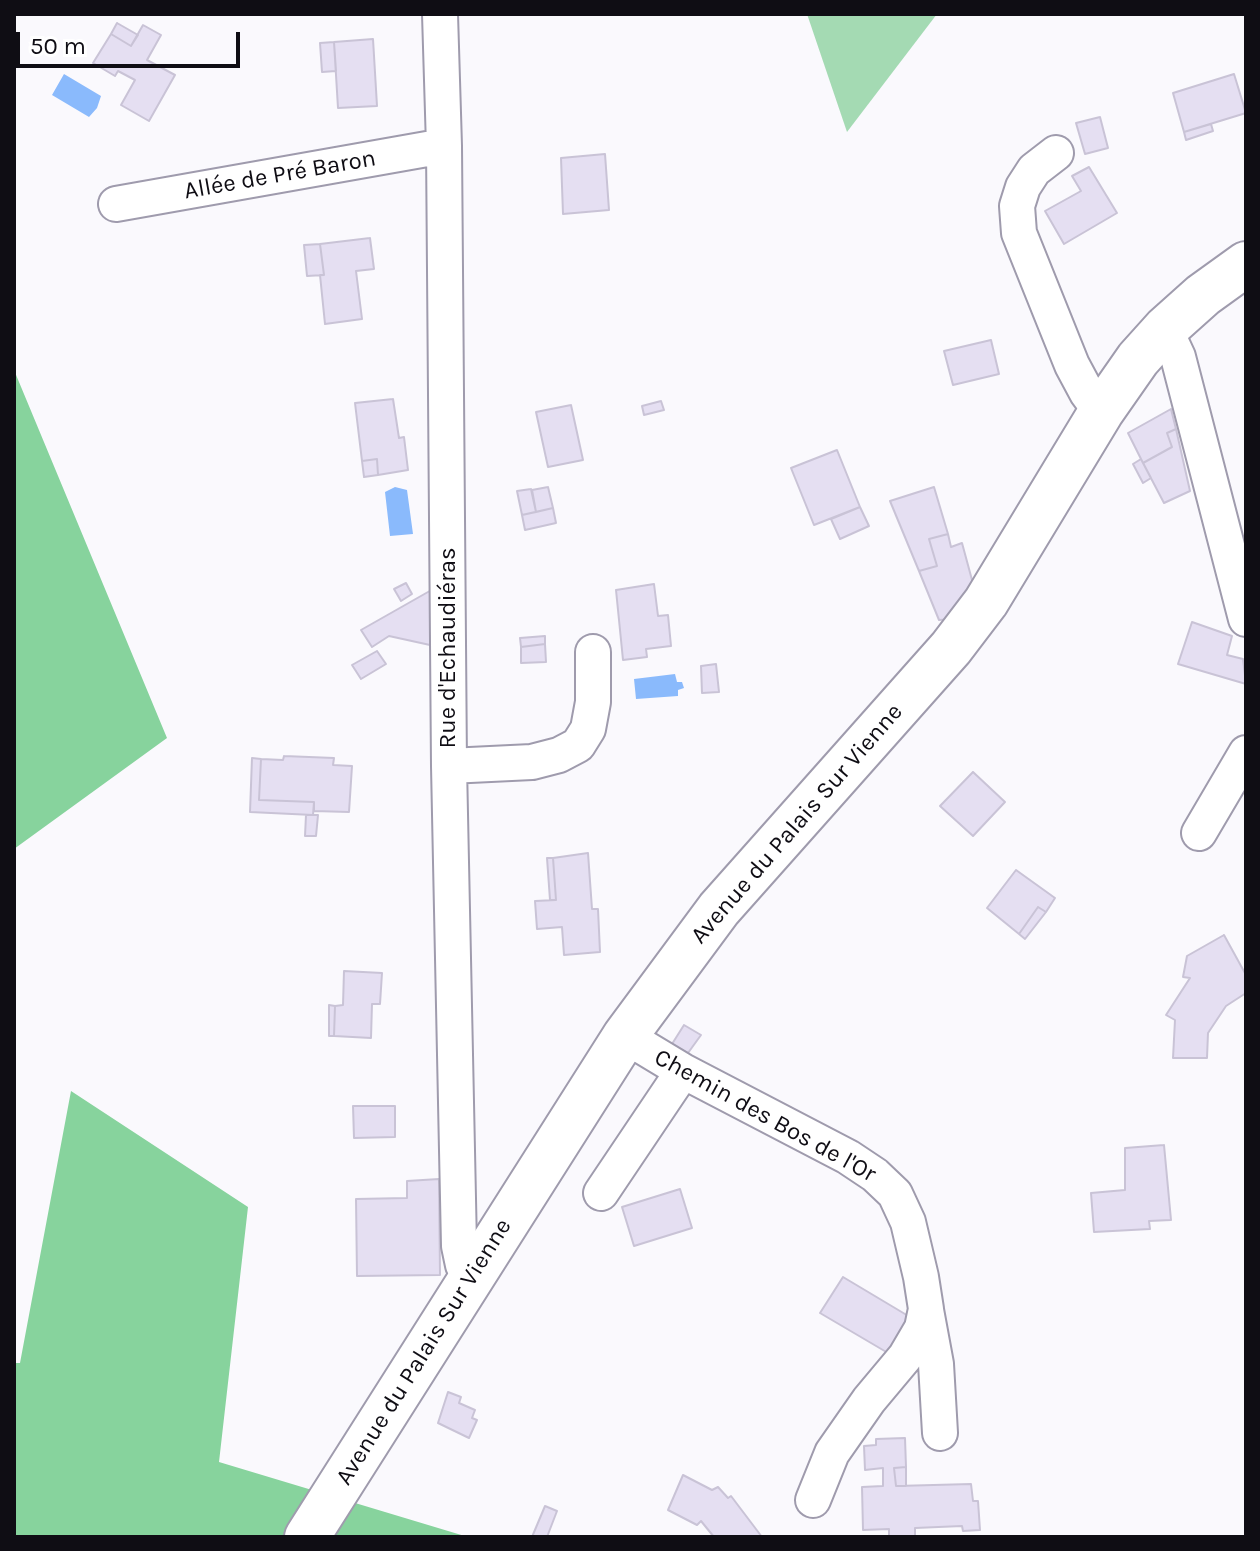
<!DOCTYPE html>
<html>
<head>
<meta charset="utf-8">
<style>
	body { margin:0 }
	#map { position:relative; width:1260px; height:1551px; overflow:hidden; background:#faf9fd; font-family:Karla,sans-serif }
	canvas { display:block }
	.frame { position:absolute; inset:0; border:16px solid #0f0d14; pointer-events:none }
	.scale { position:absolute; left:16px; top:32px; width:224px; height:36px; box-sizing:border-box; border:4px solid #0f0d14; border-top:0; padding-left:10px; font-size:24px; line-height:28px; white-space:nowrap; color:#0f0d14; -webkit-text-stroke:6px #fff; paint-order:stroke }
</style>
</head>
<body>
<div id="map">
<canvas width="1260" height="1551"></canvas>
<div class="frame"></div>
<div class="scale">50 m</div>
</div>
<script>
const ctx = document.querySelector('canvas').getContext('2d');
ctx.lineJoin = 'round';
function paint(path, color) {
  ctx.fillStyle = color;
  ctx.fill(path, 'evenodd');
}
function poly(rows) {
  const path = new Path2D();
  for (const r of rows) {
    path.moveTo(r[0], r[1]);
    for (let i = 2; i < r.length; i += 2) path.lineTo(r[i], r[i + 1]);
  }
  return path;
}
function strokePath(path, color, width, dash) {
  ctx.strokeStyle = color;
  ctx.lineWidth = width;
  ctx.lineCap = dash ? 'butt' : 'round';
  ctx.setLineDash(dash || []);
  ctx.stroke(path);
}
function drawText(font, color, halo, rows, align = 'center') {
  ctx.font = font + ' Karla,sans-serif';
  ctx.lineWidth = 6;
  ctx.setLineDash([]);
  ctx.textBaseline = 'middle';
  ctx.strokeStyle = halo;
  ctx.fillStyle = color;
  for (const [text, x, y, turn = 0] of rows) {
    ctx.save();
    ctx.translate(x, y);
    ctx.rotate((+turn || 0) * Math.PI / 180);
    ctx.textAlign = isNaN(turn) ? turn : align;
    if (halo) ctx.strokeText(text, 0, 0);
    ctx.fillText(text, 0, 0);
    ctx.restore();
  }
}
paint(poly([
	[807,14,937,14,847,132]
]), '#a4dab3');
paint(poly([
	[14,370,167,738,14,849],
	[71,1091,248,1207,219,1462,468,1537,14,1537,14,1363,20,1363]
]), '#87d39d');
paint(poly([
	[64,74,101,96,97,108,89,117,52,95],
	[395,487,407,490,413,534,390,536,385,492],
	[675,674,677,682,682,682,684,688,678,690,678,696,636,699,634,679]
]), '#8abafc');
const building = poly([
	[117,23,138,35,131,46,111,34,117,23],
	[143,25,161,35,147,60,175,75,149,121,121,105,135,80,118,71,115,76,93,63,111,34,131,46,143,25],
	[373,39,377,106,338,108,334,42,373,39],
	[334,42,336,71,322,72,320,43,334,42],
	[1234,74,1246,113,1184,132,1173,93,1234,74],
	[1100,117,1108,148,1085,154,1076,123,1100,117],
	[1211,124,1213,131,1186,140,1184,132,1211,124],
	[605,154,609,210,563,214,561,158,605,154],
	[1089,167,1117,213,1064,244,1045,211,1081,191,1072,176,1089,167],
	[370,238,374,269,356,271,362,319,325,324,320,275,324,275,320,244,370,238],
	[320,244,324,275,307,276,304,245,320,244],
	[991,340,999,374,953,385,944,351,991,340],
	[393,399,399,438,404,437,408,470,378,475,377,459,362,461,355,403,393,399],
	[661,401,664,410,644,415,642,406,661,401],
	[571,405,583,460,548,467,536,412,571,405],
	[1171,409,1176,429,1167,433,1172,447,1143,463,1128,433,1171,409],
	[1176,429,1190,491,1164,503,1143,463,1172,447,1167,433,1176,429],
	[837,450,860,507,814,525,791,468,837,450],
	[377,459,378,475,364,477,362,461,377,459],
	[1141,459,1151,478,1143,483,1133,464,1141,459],
	[548,487,553,508,536,512,532,490,548,487],
	[934,487,948,534,929,539,937,566,919,571,890,501,934,487],
	[531,489,536,512,522,515,517,491,531,489],
	[860,507,869,526,840,539,831,519,860,507],
	[553,508,556,523,525,530,522,515,553,508],
	[948,534,951,547,962,543,975,591,955,619,939,620,919,571,937,566,929,539,948,534],
	[406,583,412,594,401,601,394,589,406,583],
	[654,584,658,616,668,615,671,646,646,649,647,657,623,660,616,590,654,584],
	[435,588,435,626,430,645,389,636,372,647,361,630,435,588],
	[1192,622,1232,636,1227,655,1243,659,1246,684,1178,664,1192,622],
	[545,636,545,644,521,647,520,638,545,636],
	[545,644,546,662,521,663,521,647,545,644],
	[377,651,386,664,361,679,352,665,377,651],
	[716,664,719,692,702,693,701,666,716,664],
	[284,756,334,758,333,765,352,766,349,812,314,811,314,802,259,800,261,759,283,760,284,756],
	[252,758,261,759,259,800,314,802,313,815,250,812,252,758],
	[973,772,1005,802,973,836,940,806,973,772],
	[306,815,318,815,316,836,305,836,306,815],
	[588,853,592,909,598,909,600,952,564,955,562,927,537,929,535,901,556,900,553,858,588,853],
	[547,858,553,858,556,900,550,900,547,858],
	[1016,870,1055,898,1046,912,1038,907,1019,934,987,908,1016,870],
	[1038,907,1046,912,1025,939,1019,934,1038,907],
	[1224,935,1246,975,1246,993,1226,1006,1208,1033,1207,1058,1173,1058,1175,1020,1166,1015,1190,978,1183,977,1187,956,1224,935],
	[344,971,382,973,380,1004,372,1004,371,1038,334,1036,335,1006,343,1005,344,971],
	[329,1005,335,1006,334,1036,329,1036,329,1005],
	[684,1025,701,1035,688,1053,672,1044,684,1025],
	[353,1106,395,1106,395,1137,354,1138,353,1106],
	[1164,1145,1171,1220,1149,1221,1150,1229,1094,1232,1091,1193,1125,1190,1125,1148,1164,1145],
	[439,1179,440,1275,357,1276,356,1199,407,1198,407,1181,439,1179],
	[680,1189,692,1228,634,1246,622,1207,680,1189],
	[843,1277,910,1317,888,1353,820,1313,843,1277],
	[448,1392,461,1397,459,1403,475,1410,472,1418,477,1420,469,1438,438,1423,448,1392],
	[905,1438,906,1467,894,1468,896,1486,971,1484,973,1501,978,1501,980,1530,963,1531,962,1526,915,1528,915,1537,889,1537,889,1529,863,1530,862,1487,883,1486,883,1468,865,1470,864,1446,876,1445,876,1439,905,1438],
	[906,1467,906,1486,896,1486,894,1468,906,1467],
	[683,1475,712,1490,718,1487,728,1498,731,1496,762,1537,714,1537,701,1521,697,1525,668,1510,683,1475],
	[545,1506,557,1511,547,1537,532,1537,545,1506]
]);
paint(building, '#e5dff2');
strokePath(building, '#c9c3d6', 2);
const minor = poly([
	[440,14,444,146,449,766,459,1246,463,1265,475,1275],
	[1056,153,1034,170,1023,187,1017,206,1019,233,1072,365,1087,393,1101,412],
	[116,204,444,146],
	[1165,329,1178,357,1246,619],
	[449,766,532,762,559,755,578,745,588,729,593,702,593,652],
	[1199,833,1246,753],
	[625,1036,683,1071,848,1157,875,1175,895,1194,908,1222,921,1277,926,1309,922,1328,905,1357,869,1400,832,1453,813,1500],
	[601,1193,683,1071],
	[926,1310,936,1364,940,1433]
]);
const major = poly([
	[307,1537,625,1036,719,909,951,648,986,602,1101,412,1138,359,1165,329,1203,295,1246,264]
]);
strokePath(minor, '#9f9bad', 38);
strokePath(major, '#9f9bad', 48);
strokePath(minor, '#fff', 34);
strokePath(major, '#fff', 44);
drawText('24px', '#0f0d14', '#fff', [
	["Allée de Pré Baron",280,175,-10],
	["Rue d'Echaudiéras",448,648,-90],
	["Avenue du Palais Sur Vienne",797,824,-49],
	["Chemin des Bos de l'Or",765,1116,29],
	["Avenue du Palais Sur Vienne",424,1352,-58]
]);
</script>
</body>
</html>
